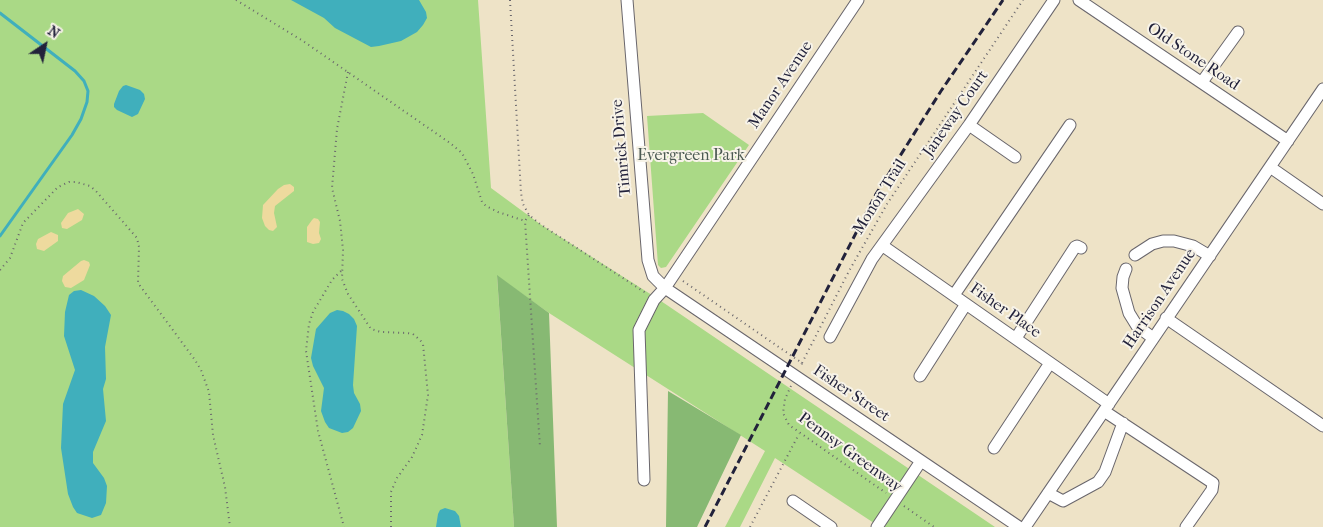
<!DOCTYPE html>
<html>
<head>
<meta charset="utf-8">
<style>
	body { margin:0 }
	#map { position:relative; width:1323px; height:527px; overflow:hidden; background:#eee3c7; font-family:"IM FELL French Canon",serif }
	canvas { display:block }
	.north { position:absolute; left:20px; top:20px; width:50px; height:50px; -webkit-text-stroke:4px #f7f3e8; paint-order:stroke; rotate:34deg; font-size:14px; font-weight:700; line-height:20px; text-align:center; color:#22223b }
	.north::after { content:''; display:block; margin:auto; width:18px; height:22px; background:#22223b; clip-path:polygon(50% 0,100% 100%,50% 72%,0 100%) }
</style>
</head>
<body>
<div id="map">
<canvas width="1323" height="527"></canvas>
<div class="north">N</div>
</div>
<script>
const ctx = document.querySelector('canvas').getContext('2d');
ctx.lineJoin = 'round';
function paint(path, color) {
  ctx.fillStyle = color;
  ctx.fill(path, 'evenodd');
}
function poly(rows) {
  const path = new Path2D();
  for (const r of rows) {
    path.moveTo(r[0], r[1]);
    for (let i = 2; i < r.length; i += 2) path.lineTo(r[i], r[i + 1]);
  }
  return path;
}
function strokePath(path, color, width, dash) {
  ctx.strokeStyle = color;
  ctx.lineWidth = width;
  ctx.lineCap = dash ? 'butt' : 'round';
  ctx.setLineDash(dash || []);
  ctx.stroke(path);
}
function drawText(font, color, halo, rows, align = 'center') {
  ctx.font = font + ' "IM FELL French Canon",serif';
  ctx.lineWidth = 4;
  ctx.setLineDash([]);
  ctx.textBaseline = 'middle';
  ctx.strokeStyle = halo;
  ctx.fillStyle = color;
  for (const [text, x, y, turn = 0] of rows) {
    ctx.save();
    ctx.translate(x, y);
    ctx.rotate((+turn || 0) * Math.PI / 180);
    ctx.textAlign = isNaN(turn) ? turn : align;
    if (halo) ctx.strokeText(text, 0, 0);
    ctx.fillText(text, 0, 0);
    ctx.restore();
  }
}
paint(poly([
	[0,0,478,0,491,188,540,224,655,297,995,527,880,527,775,458,740,527,725,527,765,451,549,313,497,276,514,527,0,527],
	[703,113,749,145,666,267,661,268,658,265,647,116]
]), '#aad986');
paint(poly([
	[497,275,549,313,557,527,514,527],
	[668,391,741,435,697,527,666,527]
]), '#87b973');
paint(poly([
	[290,184,294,187,294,191,275,206,274,213,277,227,273,231,269,230,265,226,262,218,263,205,278,189,284,185],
	[78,209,84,214,82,220,67,229,62,228,61,223,68,213],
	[314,218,318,219,320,222,319,233,321,239,319,243,313,244,307,242,307,227,312,220],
	[51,232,58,235,58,241,44,251,37,249,36,244,38,239],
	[84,260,89,262,90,265,84,280,71,288,65,287,62,281,63,276,81,261]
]), '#eeda9e');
paint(poly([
	[291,0,419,0,426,12,427,18,423,25,417,32,401,41,379,46,371,47,335,28,324,18],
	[126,85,140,90,144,94,145,99,138,114,132,117,117,110,114,107,114,104,119,91,123,86],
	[81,290,94,296,105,306,111,315,105,347,106,379,103,389,106,421,93,452,93,463,104,478,107,486,106,503,101,515,92,518,77,513,73,507,68,494,61,448,63,404,75,370,64,336,65,312,69,295,74,291],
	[337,310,343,311,349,314,354,319,357,326,353,385,354,393,360,404,361,411,353,428,348,432,342,433,329,428,325,422,321,411,324,388,313,366,311,358,316,329,330,313],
	[445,508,455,511,459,516,461,527,436,527,438,514,440,510]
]), '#40afbc');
strokePath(poly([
	[0,13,75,71,84,81,88,91,87,102,81,119,72,135,0,236]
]), '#40afbc', 3);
const minor = poly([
	[627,0,648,260,653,276,665,288,1019,527],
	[1079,0,1288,141],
	[1202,82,1238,32],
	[969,125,1015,157],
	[1270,167,1323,204],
	[883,246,1109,404],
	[1135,255,1152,244,1163,241,1174,241,1193,246,1210,256],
	[1126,269,1123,277,1122,288,1129,313,1137,326,1153,338],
	[954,295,1070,125],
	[1166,318,1323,426],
	[830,337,872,259,969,125,1054,0],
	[1016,338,1075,247,1077,246,1081,248],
	[920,376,966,304],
	[1104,411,1213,483,1212,490,1186,527],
	[994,448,1050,363],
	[644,480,639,330,654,300,665,288,858,0],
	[1048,493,1063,501,1098,482,1105,472,1123,423],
	[793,501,831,527],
	[877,527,921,461],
	[1025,527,1323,89]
]);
strokePath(minor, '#69666c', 13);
strokePath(poly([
	[236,0,303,41,450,143,462,153,473,174,482,202,486,206,498,212,525,221],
	[510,0,521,193,523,204,529,215,540,224,646,293],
	[348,72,337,129,332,188,340,221,343,250,342,279,348,294,371,329,381,332,407,333,413,334,420,340,423,344,428,395,422,435,412,457,397,478,391,492,391,527],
	[529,215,525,221,540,447],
	[0,270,10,258,23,223,58,187,69,182,76,182,90,186,96,191,137,238,139,247,138,283,195,360,201,370,209,392,213,435,225,487,230,527],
	[341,271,332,280,313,312,309,324,306,351,318,431,344,527],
	[683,281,802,363,801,366],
	[802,363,849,271,887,204,1023,0],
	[791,386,785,399,783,413,789,425,886,493],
	[904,506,934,527],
	[750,527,799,434]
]), '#69666c', 2, [1, 4]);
strokePath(minor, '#fff', 11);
strokePath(poly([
	[705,527,876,194,941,91,1003,0]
]), '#22223b', 3, [8, 4]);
drawText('16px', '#22223b', '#f7f3e8', [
	["Old Stone Road",1193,57,34],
	["Manor Avenue",781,85,-56],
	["Janeway Court",956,114,-55],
	["Timrick Drive",622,148,-95],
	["Monon Trail",880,197,-58],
	["Harrison Avenue",1160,299,-56],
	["Fisher Place",1005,311,35],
	["Fisher Street",851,394,34],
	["Pennsy Greenway",850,453,36]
]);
drawText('16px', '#4b5952', '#f7f3e8', [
	["Evergreen Park",691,156]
]);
</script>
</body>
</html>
